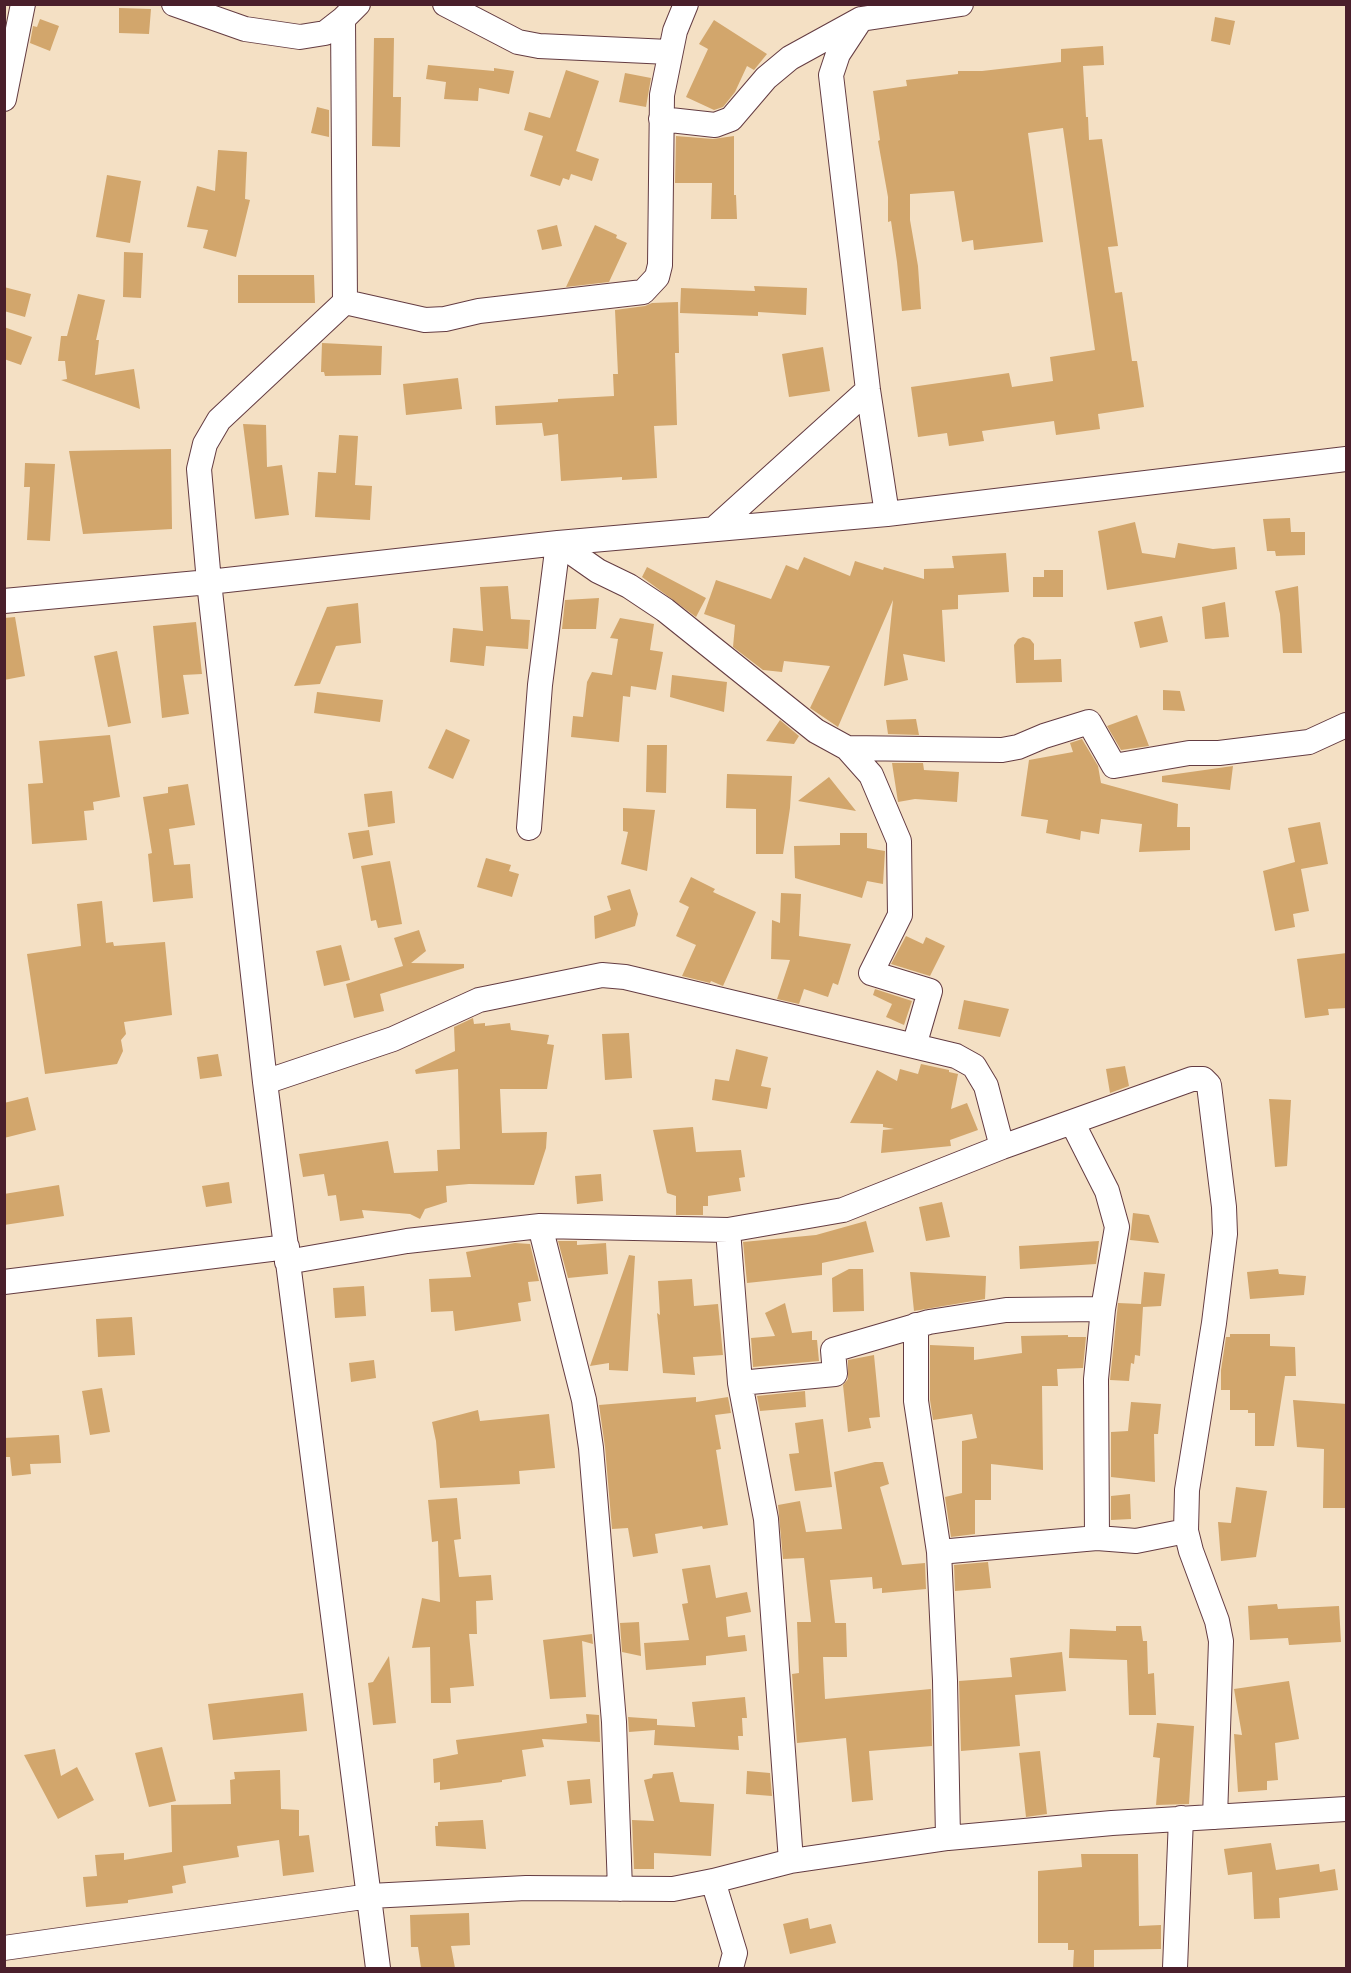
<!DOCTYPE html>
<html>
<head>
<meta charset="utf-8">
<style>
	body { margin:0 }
	#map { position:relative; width:1351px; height:1973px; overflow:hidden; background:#f4e0c4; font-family:"Comic Neue",sans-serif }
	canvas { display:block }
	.frame { position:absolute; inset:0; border:6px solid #4a1f2b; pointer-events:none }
</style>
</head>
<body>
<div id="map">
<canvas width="1351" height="1973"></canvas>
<div class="frame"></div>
</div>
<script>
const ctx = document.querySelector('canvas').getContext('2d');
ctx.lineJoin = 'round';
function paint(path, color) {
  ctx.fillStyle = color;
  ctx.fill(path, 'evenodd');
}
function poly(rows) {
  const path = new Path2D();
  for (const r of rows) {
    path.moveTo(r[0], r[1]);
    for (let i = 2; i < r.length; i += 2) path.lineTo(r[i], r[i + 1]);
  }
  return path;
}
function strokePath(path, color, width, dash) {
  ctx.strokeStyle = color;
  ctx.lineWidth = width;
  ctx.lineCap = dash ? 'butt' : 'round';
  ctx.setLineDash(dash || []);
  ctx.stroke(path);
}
paint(poly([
	[119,8,151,9,149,34,119,33],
	[1215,17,1235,21,1230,45,1211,41],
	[40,19,59,26,50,51,30,43,33,26,37,27],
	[714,20,767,54,754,70,747,66,735,92,723,107,714,110,686,97,708,49,699,44],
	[374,38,394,38,393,97,401,97,400,147,372,146],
	[1103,46,1104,65,1083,66,1086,117,1088,117,1089,140,1102,139,1118,246,1108,247,1115,293,1122,292,1132,361,1137,361,1144,407,1098,414,1100,429,1056,435,1054,421,982,431,984,441,949,446,947,433,918,437,911,387,1009,373,1012,387,1053,381,1050,357,1095,350,1063,128,1028,133,1043,242,974,250,973,240,962,242,954,191,910,194,910,220,918,266,921,309,902,311,897,262,891,221,888,222,888,197,878,141,880,140,873,91,907,86,906,80,958,74,958,71,982,71,1061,62,1061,49],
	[428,65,494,71,494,68,514,71,509,94,479,88,478,101,444,99,446,82,426,79],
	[566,70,599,81,576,151,599,159,592,181,571,174,569,180,563,178,560,186,530,176,543,136,524,130,529,112,550,118],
	[625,73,651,78,646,107,619,102],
	[317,107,329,110,329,137,311,133],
	[676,136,713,139,734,136,734,195,736,195,737,219,711,219,712,183,675,183],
	[218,150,247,152,245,199,250,200,236,257,203,248,208,230,187,227,197,186,215,191],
	[107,175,141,181,130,243,96,237],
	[557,225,562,246,542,250,537,230],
	[595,225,617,235,616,238,627,243,609,282,566,287],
	[124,252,143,253,141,298,123,297],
	[238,275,314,275,315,303,238,303],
	[754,286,807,288,806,315,758,312,758,316,680,313,681,288,755,291],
	[4,287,31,294,25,317,4,311],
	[78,294,105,300,96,340,99,340,95,375,134,369,140,409,61,380,67,379,65,361,58,361,61,336,67,336],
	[678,302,679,353,675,353,677,425,654,426,657,478,622,480,622,477,561,481,558,434,544,436,542,423,496,425,495,406,558,402,558,399,614,396,613,374,618,374,615,310,645,306,652,303],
	[4,327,32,337,21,365,4,359],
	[322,343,382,346,381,375,325,376,324,372,321,372],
	[823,347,830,391,789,397,782,354],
	[458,378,462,409,406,415,403,384],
	[243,424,266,425,267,467,282,465,289,515,255,519],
	[339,435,358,436,355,485,372,486,370,520,315,517,318,472,336,473],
	[171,449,172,529,83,534,69,451],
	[25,463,55,464,50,541,27,540,30,487,24,487],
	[1290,518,1291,532,1305,532,1305,555,1276,556,1275,551,1267,551,1263,519],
	[1135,522,1142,553,1175,558,1178,543,1213,549,1235,547,1237,569,1107,590,1098,531],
	[1006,553,1009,592,958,595,958,609,942,610,945,662,903,654,908,680,884,686,893,600,838,727,810,708,830,666,784,661,782,672,763,670,733,647,735,625,704,614,716,580,771,599,786,565,798,570,804,557,850,576,855,561,883,570,884,567,924,579,924,569,954,568,952,556],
	[647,567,706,598,696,617,642,577],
	[1044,570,1063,570,1063,597,1033,597,1033,577,1044,577],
	[508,586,511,619,530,620,528,649,486,646,484,666,450,662,453,628,483,631,480,587],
	[1298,586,1302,653,1283,653,1280,614,1275,591],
	[599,598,596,629,562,629,565,600],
	[1225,602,1229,637,1205,639,1202,607],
	[358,603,361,643,336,646,320,684,294,686,327,607],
	[1162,616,1168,642,1140,648,1134,622],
	[15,617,25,676,4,680,4,618],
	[620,618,654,624,650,650,663,652,656,690,631,686,630,697,623,696,619,742,571,737,573,716,583,717,587,682,592,672,612,675,618,639,610,638],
	[196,622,202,674,183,675,189,714,162,718,153,626],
	[1023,637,1030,639,1034,644,1034,660,1061,659,1062,682,1016,683,1014,645,1018,639],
	[117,651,131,723,108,727,94,656],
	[672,675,727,682,724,712,670,697],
	[1163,690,1180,691,1185,711,1163,710],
	[317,692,383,700,380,722,314,713],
	[1137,715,1149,746,1121,750,1107,726],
	[916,719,919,735,888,734,886,720],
	[780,720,799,736,794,744,766,741],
	[446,729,470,740,453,779,428,768],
	[110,735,120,797,93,802,94,810,84,811,87,840,32,844,28,784,43,783,39,741],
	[1082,739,1098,766,1101,783,1178,804,1177,827,1190,827,1190,850,1139,852,1142,824,1101,819,1099,834,1081,831,1080,840,1046,833,1048,820,1021,816,1029,760,1073,752,1070,743],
	[647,745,667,745,666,793,646,792],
	[892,763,923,763,924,770,959,772,957,802,915,799,898,802],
	[1233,766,1230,790,1162,782,1162,776],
	[727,774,792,776,790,808,783,854,756,854,756,809,726,808],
	[829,777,856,811,798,801],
	[188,784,195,825,169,829,174,865,190,864,193,898,153,902,148,854,152,853,143,797,168,793,168,787],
	[392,791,395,823,368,827,364,794],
	[623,808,655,810,647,871,621,864,628,832,623,831],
	[1320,822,1328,864,1301,869,1309,911,1293,914,1295,927,1275,931,1263,871,1295,862,1288,828],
	[369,830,373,855,353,859,348,833],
	[840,833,867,833,867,848,885,851,883,884,867,881,862,898,795,878,794,846,840,845],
	[486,858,511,865,509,871,519,874,512,897,477,887],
	[390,861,402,924,378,928,376,920,371,921,361,866],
	[691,877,715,889,713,892,756,912,723,986,711,981,710,983,682,976,696,945,676,936,689,907,679,902],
	[630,889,638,914,635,926,595,939,594,916,611,910,607,896],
	[781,893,801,894,799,936,851,944,838,985,833,983,828,997,804,989,799,1004,777,999,790,960,771,959,772,920,780,923],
	[102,901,106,943,113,942,114,946,165,942,172,1015,124,1022,126,1034,121,1040,123,1051,117,1064,45,1074,27,954,81,946,77,904],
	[419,930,426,951,411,963,464,964,464,968,380,994,384,1011,354,1018,346,984,403,966,394,938],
	[906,936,923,944,926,937,945,946,930,976,891,964],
	[341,945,350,980,324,986,316,951],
	[1347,953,1347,1008,1328,1009,1329,1015,1305,1018,1297,959],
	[875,989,912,1001,904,1025,886,1017,892,1004,873,995],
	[964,1000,1009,1009,1000,1037,958,1029],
	[473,1018,474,1024,485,1023,485,1026,510,1023,511,1030,549,1035,547,1044,554,1045,547,1089,500,1089,502,1133,547,1132,546,1148,534,1185,469,1184,446,1186,447,1202,425,1209,420,1219,410,1214,362,1210,364,1218,340,1221,336,1195,328,1196,324,1174,303,1177,299,1154,388,1141,394,1173,438,1171,437,1150,460,1149,458,1069,416,1074,415,1070,455,1051,454,1027],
	[629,1033,632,1078,605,1080,602,1034],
	[736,1049,768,1057,761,1086,771,1088,767,1109,712,1100,715,1079,729,1081],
	[218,1054,222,1076,200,1079,197,1057],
	[921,1064,949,1070,949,1072,958,1074,951,1109,967,1103,978,1130,950,1140,951,1146,881,1153,883,1130,894,1129,883,1127,883,1124,850,1123,877,1070,897,1081,900,1069,918,1074],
	[1125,1066,1129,1086,1110,1093,1106,1069],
	[28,1097,36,1130,4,1138,4,1103],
	[1269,1099,1291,1100,1287,1166,1275,1167],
	[693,1127,696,1152,741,1150,745,1177,739,1178,741,1191,708,1196,708,1206,703,1206,703,1215,676,1215,676,1196,667,1193,653,1130],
	[601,1174,603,1201,577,1204,575,1176],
	[229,1182,232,1203,206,1207,202,1186],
	[59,1185,64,1216,4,1225,4,1194],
	[942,1202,950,1237,926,1241,919,1207],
	[1133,1213,1149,1215,1159,1243,1130,1240],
	[866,1221,874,1252,822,1263,822,1275,747,1283,743,1242,816,1235],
	[558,1241,577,1241,577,1245,606,1243,608,1274,568,1278],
	[1099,1241,1096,1264,1020,1269,1019,1246],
	[515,1243,530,1244,539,1281,528,1282,531,1301,518,1303,521,1321,455,1331,453,1311,431,1312,429,1279,471,1277,466,1252],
	[629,1255,635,1256,628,1371,609,1370,609,1363,590,1366],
	[849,1269,863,1269,864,1311,833,1312,832,1278],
	[1278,1269,1279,1274,1306,1276,1304,1295,1250,1299,1247,1272],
	[910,1272,986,1276,985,1299,914,1311],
	[1144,1272,1165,1274,1161,1306,1143,1307,1140,1356,1135,1355,1134,1364,1131,1363,1129,1381,1110,1380,1118,1303,1141,1304],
	[692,1279,694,1306,718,1304,723,1355,693,1357,695,1375,663,1373,657,1313,660,1315,658,1281],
	[364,1286,366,1316,335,1318,333,1288],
	[785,1303,792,1333,812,1331,812,1340,817,1340,819,1361,753,1367,751,1338,775,1336,765,1313],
	[132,1317,135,1355,98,1357,96,1319],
	[1230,1334,1270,1334,1270,1346,1295,1347,1296,1376,1285,1376,1274,1446,1255,1446,1255,1413,1248,1413,1248,1410,1230,1410,1230,1390,1221,1390,1221,1370,1226,1337,1230,1337],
	[1068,1335,1068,1337,1086,1337,1083,1368,1057,1369,1058,1386,1042,1386,1043,1470,991,1464,991,1500,975,1500,975,1534,951,1537,945,1497,962,1493,962,1441,977,1438,972,1414,933,1420,930,1400,930,1345,974,1347,974,1360,1022,1353,1021,1336],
	[874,1355,880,1417,869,1418,871,1428,848,1432,843,1385,848,1379,848,1360],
	[374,1360,376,1378,351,1382,349,1363],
	[102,1388,110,1432,90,1435,82,1391],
	[805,1391,806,1407,760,1411,757,1396],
	[696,1397,696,1402,728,1397,731,1413,715,1415,721,1449,716,1450,728,1525,703,1529,702,1526,655,1534,658,1553,633,1557,628,1528,612,1529,605,1447,599,1405],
	[1293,1400,1347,1404,1347,1508,1323,1508,1324,1449,1297,1447],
	[1131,1402,1161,1404,1158,1434,1154,1434,1155,1482,1111,1477,1111,1432,1128,1431],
	[478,1410,480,1421,549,1414,555,1468,519,1471,520,1484,440,1488,436,1441,432,1422],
	[823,1419,832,1487,795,1491,789,1454,799,1453,795,1423],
	[59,1435,61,1463,30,1464,31,1474,12,1476,10,1457,4,1457,4,1438],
	[875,1462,883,1462,889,1484,880,1487,902,1565,925,1563,926,1589,882,1593,882,1588,873,1589,872,1577,830,1580,835,1623,846,1623,847,1657,823,1657,825,1699,931,1689,932,1746,869,1751,873,1800,852,1802,846,1738,797,1743,792,1674,799,1673,797,1622,811,1622,804,1558,783,1559,778,1505,800,1501,806,1532,842,1529,834,1472],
	[1236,1487,1267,1491,1256,1557,1221,1561,1218,1522,1231,1523],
	[1130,1494,1131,1519,1111,1520,1111,1496],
	[457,1498,461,1539,454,1540,459,1577,491,1575,493,1600,476,1601,477,1634,469,1634,474,1686,450,1688,451,1703,431,1703,430,1647,412,1648,422,1598,440,1602,438,1541,432,1542,428,1500],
	[988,1562,991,1588,955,1591,954,1565],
	[710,1565,716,1598,747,1592,751,1612,726,1617,728,1637,745,1635,747,1651,706,1656,706,1665,646,1670,644,1643,689,1640,682,1604,688,1603,682,1569],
	[1277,1604,1278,1609,1339,1606,1341,1642,1289,1645,1288,1638,1250,1640,1248,1606],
	[639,1622,641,1656,622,1652,620,1623],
	[1116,1626,1141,1626,1143,1641,1147,1641,1148,1674,1154,1673,1156,1715,1129,1715,1127,1660,1069,1658,1070,1629,1116,1631],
	[592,1634,593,1644,582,1641,586,1697,550,1699,543,1640],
	[1062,1652,1066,1691,1015,1695,1020,1746,961,1751,959,1681,1012,1677,1010,1658],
	[389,1656,396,1723,373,1725,368,1683,373,1682],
	[1289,1681,1299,1739,1275,1743,1278,1780,1267,1781,1267,1790,1238,1792,1234,1734,1242,1735,1234,1689],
	[303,1693,307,1731,213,1740,208,1704],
	[745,1697,747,1718,742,1718,743,1736,738,1736,739,1750,654,1745,655,1730,629,1732,628,1717,657,1719,657,1725,695,1727,692,1702],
	[586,1714,599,1715,600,1742,542,1739,544,1747,522,1750,526,1776,502,1780,502,1782,440,1790,440,1782,434,1783,433,1759,458,1754,456,1740,587,1723],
	[1157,1723,1194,1726,1189,1804,1156,1805,1160,1758,1153,1757],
	[162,1747,176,1801,149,1807,135,1753],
	[55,1749,61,1776,77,1767,94,1800,58,1819,24,1755],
	[1040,1751,1047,1814,1026,1817,1019,1753],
	[280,1770,281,1809,299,1810,299,1836,309,1835,314,1872,283,1876,279,1840,237,1846,239,1857,183,1866,186,1883,172,1886,173,1893,128,1900,128,1903,86,1907,83,1877,97,1876,95,1855,124,1853,124,1860,172,1852,171,1805,231,1804,230,1780,235,1779,234,1772],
	[747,1771,770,1773,772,1796,746,1794],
	[673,1772,680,1802,714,1804,711,1856,654,1853,654,1869,634,1869,632,1820,654,1821,644,1780,652,1778,653,1774],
	[590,1779,592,1803,570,1805,567,1781],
	[483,1820,486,1849,436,1846,435,1826,438,1826,438,1822],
	[1271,1843,1276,1870,1319,1864,1320,1872,1335,1869,1338,1890,1279,1898,1280,1918,1254,1919,1252,1872,1228,1875,1224,1849],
	[1081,1854,1138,1854,1139,1926,1161,1925,1161,1949,1094,1950,1094,1968,1073,1968,1074,1950,1068,1950,1068,1943,1038,1943,1038,1871,1082,1867],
	[469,1913,470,1945,451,1946,455,1968,421,1968,418,1947,411,1947,410,1915],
	[808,1918,810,1929,831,1924,836,1943,790,1954,783,1924]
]), '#d2a66c');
const street = poly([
	[174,4,245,29,300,37,325,33,343,19,358,4],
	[445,4,518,42,539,46,669,52],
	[343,19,345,302,219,420,205,444,199,469,209,582,558,543,887,514,1346,459],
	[861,19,838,54,831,75,868,390,887,514],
	[4,99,23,4],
	[661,119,715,125,731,119,766,78,790,58,861,19,961,4],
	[345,302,425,320,445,319,479,311,643,292,657,277,660,265,662,95,675,31,686,4],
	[714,529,868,390],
	[4,601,209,582,265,1082,378,1968],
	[847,748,1002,750,1018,747,1044,736,1089,722,1114,766,1189,753,1219,753,1309,742,1346,725],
	[529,828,540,685,558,543,598,571,629,586,665,610,816,731,847,748,871,775,899,841,900,915,871,973,930,991,914,1046],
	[265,1082,393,1039,479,1000,602,975,625,977,956,1056,974,1066,986,1086,1002,1147],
	[1072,1122,1107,1191,1117,1227,1103,1309,1096,1379,1097,1538],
	[540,1226,584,1400,591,1448,614,1722,620,1889],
	[728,1230,740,1383,766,1519,791,1861],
	[287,1262,407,1241,540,1226,728,1230,843,1210,1002,1147,1192,1079,1203,1079,1209,1085,1224,1207,1225,1234,1214,1323,1187,1490,1186,1531,1191,1551,1217,1621,1221,1641,1215,1817],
	[4,1282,287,1247],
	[916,1325,916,1401,939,1552,945,1681,948,1838],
	[740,1383,835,1374,833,1350,929,1322,1006,1310,1103,1309],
	[939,1552,1097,1538,1136,1541,1186,1531],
	[713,1881,735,1953,731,1968],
	[4,1948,370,1896,526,1888,673,1889,713,1881,791,1861,948,1838,1112,1823,1346,1809],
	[1175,1968,1181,1818]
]);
strokePath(street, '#643c42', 26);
strokePath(street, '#fff', 24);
</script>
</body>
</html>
